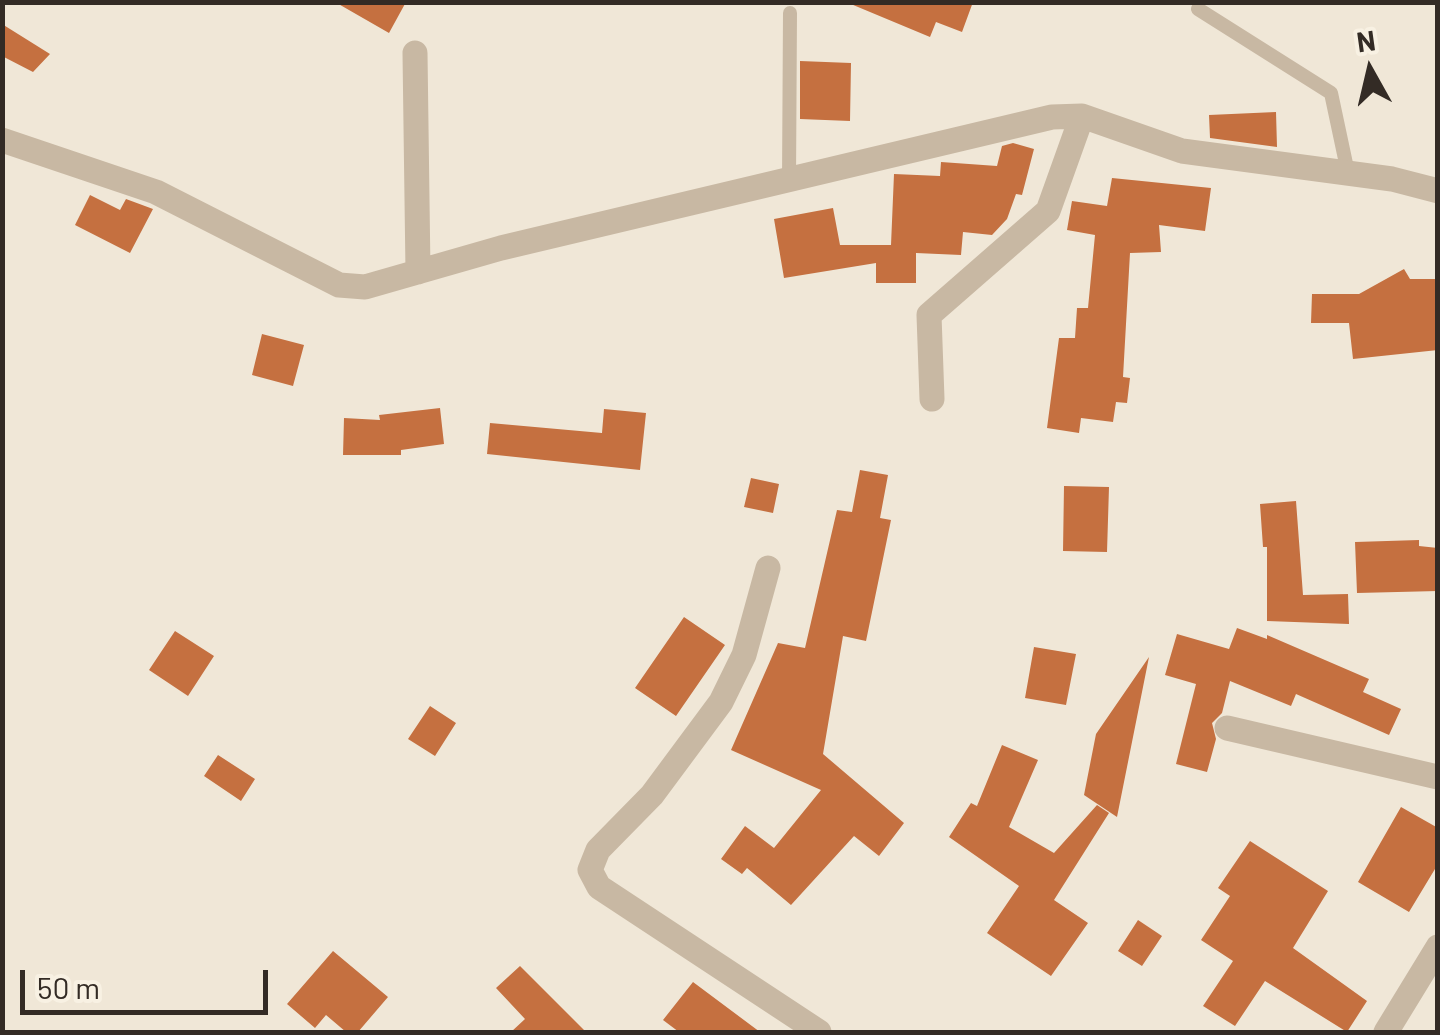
<!DOCTYPE html>
<html>
<head>
<meta charset="utf-8">
<style>
	body { margin:0 }
	#map { position:relative; width:1440px; height:1035px; overflow:hidden; background:#f0e7d7; font-family:Barlow,sans-serif }
	canvas { display:block }
	.frame { position:absolute; inset:0; border:5px solid #332b25; pointer-events:none }
	.north { position:absolute; left:1320px; top:20px; width:100px; height:100px; -webkit-text-stroke:8px #f8f1e3; paint-order:stroke; rotate:352deg; font-size:28px; font-weight:700; line-height:40px; text-align:center; color:#332b25 }
	.north::after { content:''; display:block; margin:auto; width:35px; height:45px; background:#332b25; clip-path:polygon(50% 0,100% 100%,50% 72%,0 100%) }
	.scale { position:absolute; left:20px; top:970px; width:248px; height:45px; box-sizing:border-box; border:5px solid #332b25; border-top:0; padding-left:12px; font-size:30px; line-height:35px; white-space:nowrap; color:#332b25; -webkit-text-stroke:8px #f8f1e3; paint-order:stroke }
</style>
</head>
<body>
<div id="map">
<canvas width="1440" height="1035"></canvas>
<div class="frame"></div>
<div class="north">N</div>
<div class="scale">50 m</div>
</div>
<script>
const ctx = document.querySelector('canvas').getContext('2d');
ctx.lineJoin = 'round';
function paint(path, color) {
  ctx.fillStyle = color;
  ctx.fill(path, 'evenodd');
}
function poly(rows) {
  const path = new Path2D();
  for (const r of rows) {
    path.moveTo(r[0], r[1]);
    for (let i = 2; i < r.length; i += 2) path.lineTo(r[i], r[i + 1]);
  }
  return path;
}
function strokePath(path, color, width, dash) {
  ctx.strokeStyle = color;
  ctx.lineWidth = width;
  ctx.lineCap = dash ? 'butt' : 'round';
  ctx.setLineDash(dash || []);
  ctx.stroke(path);
}
paint(poly([
	[335,2,406,2,389,33],
	[846,2,973,2,962,32,936,22,930,37],
	[2,24,50,54,33,72,2,56],
	[800,61,851,63,850,121,800,119],
	[1276,112,1277,147,1210,138,1209,115],
	[1013,143,1034,149,1022,195,1016,194,1007,219,992,235,963,232,961,255,916,253,916,283,876,283,876,263,784,278,774,219,833,208,840,245,891,245,894,174,940,176,941,162,997,166,1002,146],
	[1112,178,1211,188,1205,231,1159,225,1161,252,1130,253,1123,377,1130,378,1127,403,1116,402,1113,422,1081,418,1079,433,1047,428,1059,338,1075,338,1077,308,1088,308,1095,235,1067,230,1072,201,1107,206],
	[90,195,120,210,126,199,153,209,130,253,75,225],
	[1404,269,1410,279,1438,279,1438,350,1353,359,1349,323,1311,323,1312,294,1359,294],
	[262,334,304,345,293,386,252,375],
	[440,408,444,444,401,450,401,455,343,455,344,418,380,420,379,415],
	[604,409,646,413,640,470,487,454,490,423,602,433],
	[860,470,888,475,880,518,891,520,866,641,843,636,823,754,904,823,879,856,854,836,791,905,747,868,742,874,721,859,745,826,774,848,821,790,731,750,778,643,805,648,837,510,852,512],
	[751,478,779,484,773,513,744,507],
	[1064,486,1109,487,1107,552,1063,551],
	[1296,501,1303,595,1348,594,1349,624,1267,621,1267,547,1263,547,1260,504],
	[1419,540,1419,546,1438,548,1438,591,1357,593,1355,542],
	[684,617,725,645,676,716,635,688],
	[1237,628,1267,639,1267,635,1369,679,1363,692,1401,709,1389,735,1296,694,1291,706,1230,681,1222,713,1212,723,1216,739,1207,772,1176,764,1196,684,1165,675,1177,634,1229,649],
	[175,631,214,656,188,696,149,670],
	[1034,647,1076,654,1066,705,1025,698],
	[1149,657,1117,817,1084,795,1096,734],
	[430,706,456,723,435,756,408,739],
	[1002,745,1038,760,1009,827,1054,853,1097,805,1109,813,1054,900,1088,923,1051,976,987,933,1019,886,949,837,971,803,977,806],
	[218,755,255,779,241,801,204,776],
	[1401,807,1438,828,1438,864,1409,912,1358,882],
	[1250,841,1328,891,1293,948,1367,1001,1347,1032,1265,981,1235,1026,1203,1006,1233,961,1201,940,1230,896,1218,888],
	[1138,920,1162,936,1142,966,1118,951],
	[333,951,388,997,358,1032,346,1032,326,1015,315,1028,287,1004],
	[520,966,586,1032,511,1032,525,1019,496,988],
	[693,982,760,1032,679,1032,663,1020]
]), '#c57040');
strokePath(poly([
	[1198,9,1331,93,1348,173],
	[789,181,790,13]
]), '#c8b8a3', 14);
strokePath(poly([
	[415,53,418,272],
	[2,140,156,192,339,285,365,287,501,248,1052,117,1082,116,1182,151,1392,179,1438,191],
	[932,399,929,315,1048,211,1082,116],
	[768,568,744,655,721,702,652,795,598,850,590,870,599,887,819,1032],
	[1227,728,1438,777],
	[1386,1032,1438,947]
]), '#c8b8a3', 25);
</script>
</body>
</html>
